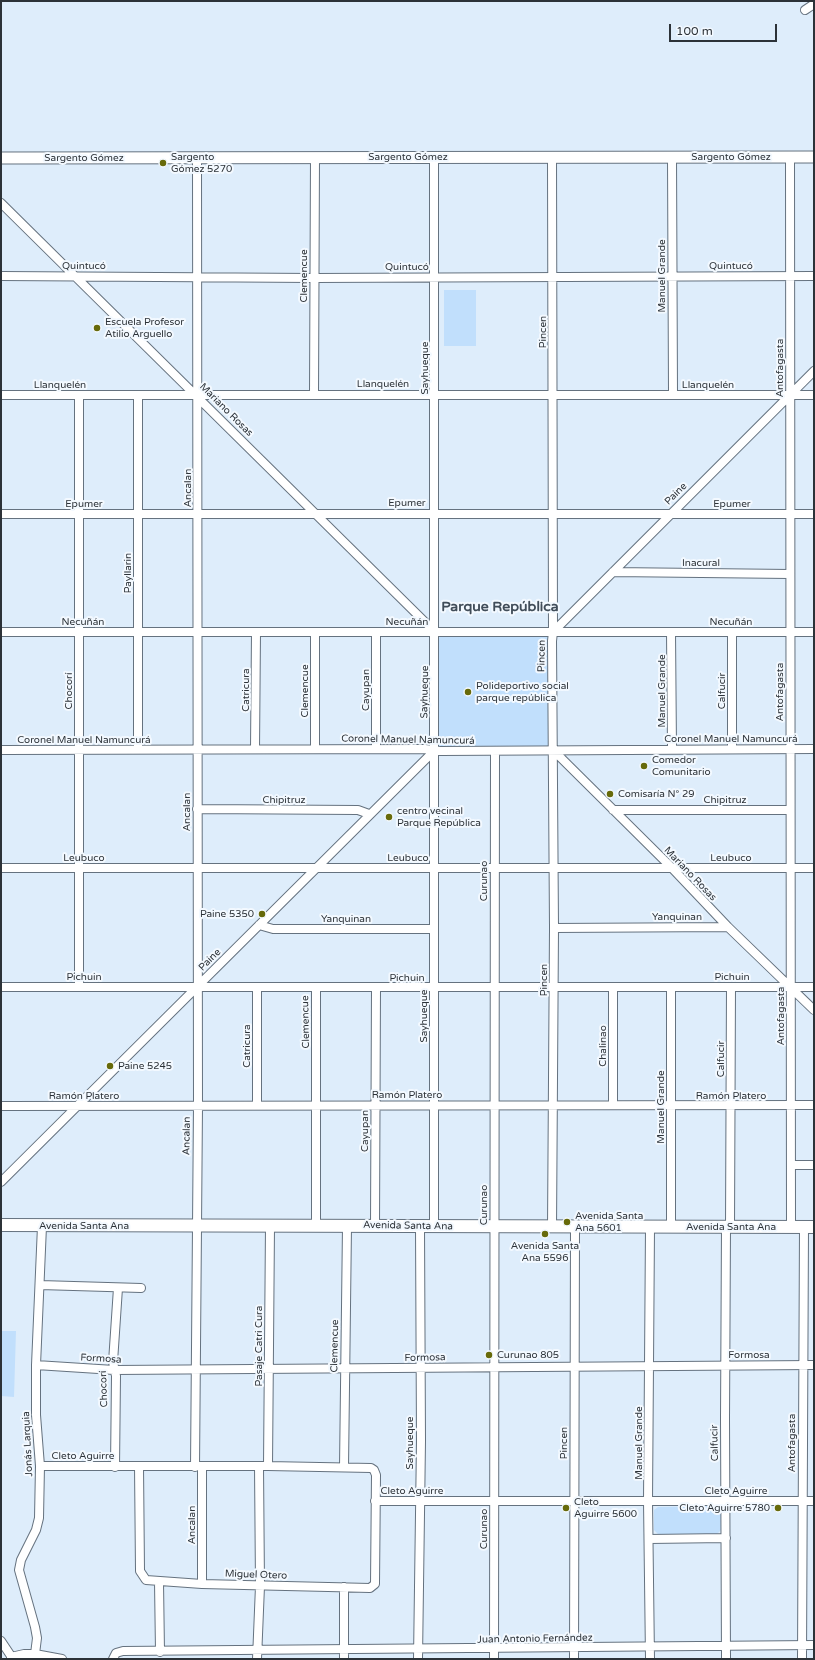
<!DOCTYPE html>
<html>
<head>
<meta charset="utf-8">
<style>
	body { margin:0 }
	#map { position:relative; width:815px; height:1660px; overflow:hidden; background:#deedfb; font-family:"Varela Round",sans-serif }
	canvas { display:block }
	.frame { position:absolute; inset:0; border:2px solid #2c3238; pointer-events:none }
	.scale { position:absolute; left:669px; top:24px; width:108px; height:18px; box-sizing:border-box; border:2px solid #2c3238; border-top:0; padding-left:5px; font-size:12px; line-height:14px; white-space:nowrap; color:#2c3238; -webkit-text-stroke:3px #f3f9ff; paint-order:stroke }
</style>
</head>
<body>
<div id="map">
<canvas width="815" height="1660"></canvas>
<div class="frame"></div>
<div class="scale">100 m</div>
</div>
<script>
const ctx = document.querySelector('canvas').getContext('2d');
ctx.lineJoin = 'round';
function paint(path, color) {
  ctx.fillStyle = color;
  ctx.fill(path, 'evenodd');
}
function poly(rows) {
  const path = new Path2D();
  for (const r of rows) {
    path.moveTo(r[0], r[1]);
    for (let i = 2; i < r.length; i += 2) path.lineTo(r[i], r[i + 1]);
  }
  return path;
}
function strokePath(path, color, width, dash) {
  ctx.strokeStyle = color;
  ctx.lineWidth = width;
  ctx.lineCap = dash ? 'butt' : 'round';
  ctx.setLineDash(dash || []);
  ctx.stroke(path);
}
function drawText(font, color, halo, rows, align = 'center') {
  ctx.font = font + ' "Varela Round",sans-serif';
  ctx.lineWidth = 4;
  ctx.setLineDash([]);
  ctx.textBaseline = 'middle';
  ctx.strokeStyle = halo;
  ctx.fillStyle = color;
  for (const [text, x, y, turn = 0] of rows) {
    ctx.save();
    ctx.translate(x, y);
    ctx.rotate((+turn || 0) * Math.PI / 180);
    ctx.textAlign = isNaN(turn) ? turn : align;
    if (halo) ctx.strokeText(text, 0, 0);
    ctx.fillText(text, 0, 0);
    ctx.restore();
  }
}
paint(poly([
	[444,290,476,290,476,346,444,346],
	[435,632,553,632,553,750,434,751],
	[1,1331,16,1331,14,1397,1,1396],
	[717,1506,721,1510,721,1530,716,1535,659,1535,654,1530,654,1510,658,1507]
]), '#c1dffc');
const minor = poly([
	[805,10,814,4],
	[672,157,673,394],
	[790,157,791,1227],
	[1,203,435,632],
	[1,276,314,278,814,276],
	[314,394,315,157],
	[1,395,814,395],
	[79,395,79,987],
	[1,514,814,514],
	[613,572,790,574],
	[1,632,814,632],
	[376,632,376,749],
	[553,632,814,371],
	[671,632,672,749],
	[138,749,138,396],
	[255,749,256,632],
	[315,749,315,632],
	[732,749,732,632],
	[1,750,425,749,440,751,814,749],
	[553,750,672,868,728,927,814,1010],
	[197,809,358,810,369,814],
	[613,810,790,810],
	[1,868,814,868],
	[259,925,273,929,434,929],
	[554,928,728,927],
	[1,987,814,987],
	[257,987,257,1105],
	[316,987,316,1226],
	[613,1105,613,987],
	[1,1106,814,1105],
	[791,1165,814,1165],
	[1,1182,434,751],
	[375,1226,376,988],
	[434,1227,434,157],
	[671,1227,671,987],
	[730,1227,731,987],
	[552,1228,554,928,552,641,553,632,552,157],
	[650,1228,648,1501,650,1659],
	[40,1285,141,1288],
	[36,1365,114,1370,814,1365],
	[40,1466,268,1466,371,1468,374,1470,376,1475,375,1584,370,1588,202,1584,146,1580,140,1571,139,1466],
	[268,1466,270,1226],
	[115,1467,116,1376,113,1362,118,1288],
	[195,1467,198,1106,197,158],
	[344,1467,347,1226],
	[375,1501,814,1501],
	[649,1539,726,1538],
	[159,1582,160,1652],
	[202,1584,202,1467],
	[1,1641,13,1659],
	[35,1654,37,1638,35,1627,19,1570,21,1560,36,1530,39,1518,40,1466,36,1415,36,1365,42,1226],
	[11,1657,24,1654,35,1654,62,1659],
	[113,1659,116,1653,123,1651,814,1645],
	[257,1659,260,1586,259,1466],
	[344,1659,344,1587],
	[418,1659,421,1441,420,1227],
	[494,1659,495,751],
	[574,1659,575,1227],
	[726,1659,725,1419,726,1227],
	[802,1659,804,1227]
]);
const secondary = poly([
	[1,158,814,157]
]);
const primary = poly([
	[1,1225,814,1227]
]);
strokePath(minor, '#65727f', 10);
strokePath(secondary, '#65727f', 13);
strokePath(primary, '#65727f', 14);
strokePath(minor, '#fff', 8);
strokePath(secondary, '#fff', 11);
strokePath(primary, '#fff', 12);
for (const [x, y, r, color] of [
	[163,163,4,"#676a0a"],
	[97,328,4,"#676a0a"],
	[468,692,4,"#676a0a"],
	[644,766,4,"#676a0a"],
	[610,794,4,"#676a0a"],
	[389,817,4,"#676a0a"],
	[262,914,4,"#676a0a"],
	[110,1066,4,"#676a0a"],
	[567,1222,4,"#676a0a"],
	[545,1234,4,"#676a0a"],
	[489,1355,4,"#676a0a"],
	[566,1508,4,"#676a0a"],
	[778,1508,4,"#676a0a"]
]) {
  const dot = new Path2D();
  dot.arc(x, y, r, 0, 2 * Math.PI);
  ctx.fillStyle = color;
  ctx.fill(dot);
  strokePath(dot, '#f3f9ff', 1.5);
}
drawText('10px', '#2c3238', '#f3f9ff', [
	["Sargento",171,157],
	["Gómez 5270",171,169],
	["Escuela Profesor",105,322],
	["Atilio Arguello",105,334],
	["Polideportivo social",476,686],
	["parque república",476,698],
	["Comedor",652,760],
	["Comunitario",652,772],
	["Comisaría N° 29",618,794],
	["centro vecinal",397,811],
	["Parque República",397,823],
	["Paine 5350",254,914,"right"],
	["Paine 5245",118,1066],
	["Avenida Santa",575,1216],
	["Ana 5601",575,1228],
	["Avenida Santa",545,1246,"center"],
	["Ana 5596",545,1258,"center"],
	["Curunao 805",497,1355],
	["Cleto",574,1502],
	["Aguirre 5600",574,1514],
	["Cleto Aguirre 5780",770,1508,"right"]
], 'left');
drawText('10px', '#2c3238', '#f3f9ff', [
	["Sargento Gómez",408,157],
	["Sargento Gómez",731,157],
	["Sargento Gómez",84,158],
	["Quintucó",84,266],
	["Quintucó",731,266],
	["Quintucó",407,267],
	["Clemencue",304,276,-90],
	["Manuel Grande",662,276,-90],
	["Pincen",543,332,-90],
	["Sayhueque",425,368,-90],
	["Antofagasta",780,368,-90],
	["Llanquelén",383,384],
	["Llanquelén",60,385],
	["Llanquelén",708,385],
	["Mariano Rosas",226,410,45],
	["Ancalan",188,488,-90],
	["Paine",676,494,-45],
	["Epumer",407,503],
	["Epumer",84,504],
	["Epumer",732,504],
	["Inacural",701,563],
	["Payllarin",128,573,-90],
	["Necuñán",83,622],
	["Necuñán",407,622],
	["Necuñán",731,622],
	["Pincen",542,656,-89],
	["Catricura",246,690,-90],
	["Cayupan",366,690,-90],
	["Chocorí",69,691,-90],
	["Clemencue",305,691,-90],
	["Manuel Grande",662,691,-90],
	["Calfucir",722,691,-90],
	["Sayhueque",425,692,-89],
	["Antofagasta",780,692,-90],
	["Coronel Manuel Namuncurá",731,739],
	["Coronel Manuel Namuncurá",84,740],
	["Coronel Manuel Namuncurá",408,740,1],
	["Chipitruz",284,800],
	["Chipitruz",725,800],
	["Ancalan",187,812,-90],
	["Leubuco",84,858],
	["Leubuco",408,858],
	["Leubuco",731,858],
	["Mariano Rosas",690,874,46],
	["Curunao",484,881,-90],
	["Yanquinan",677,917],
	["Yanquinan",346,919],
	["Paine",210,960,-45],
	["Pichuin",84,977],
	["Pichuin",732,977],
	["Pichuin",407,978],
	["Pincen",544,980,-90],
	["Sayhueque",424,1016,-90],
	["Antofagasta",781,1016,-90],
	["Clemencue",306,1022,-91],
	["Catricura",247,1046,-90],
	["Chalinao",603,1046,-90],
	["Calfucir",721,1059,-90],
	["Ramón Platero",407,1095],
	["Ramón Platero",84,1096],
	["Ramón Platero",731,1096],
	["Manuel Grande",661,1107,-90],
	["Cayupan",365,1131,-90],
	["Ancalan",187,1136,-89],
	["Curunao",484,1205,-90],
	["Avenida Santa Ana",84,1226],
	["Avenida Santa Ana",408,1226,1],
	["Avenida Santa Ana",731,1227],
	["Pasaje Catri Cura",259,1346,-90],
	["Clemencue",335,1346,-89],
	["Formosa",749,1355],
	["Formosa",425,1358,-1],
	["Formosa",101,1359,3],
	["Chocorí",104,1389,-92],
	["Sayhueque",410,1443,-90],
	["Pincen",564,1443,-90],
	["Manuel Grande",639,1443,-90],
	["Calfucir",715,1443,-91],
	["Antofagasta",792,1443,-90],
	["Jonás Larquia",28,1444,-93],
	["Cleto Aguirre",83,1456],
	["Cleto Aguirre",412,1491],
	["Cleto Aguirre",736,1491],
	["Ancalan",192,1525,-90],
	["Curunao",484,1529,-90],
	["Miguel Otero",256,1575,2],
	["Juan Antonio Fernández",535,1639,-1]
]);
drawText('bold 14px', '#414d59', '#f3f9ff', [
	["Parque República",500,607]
]);
</script>
</body>
</html>
